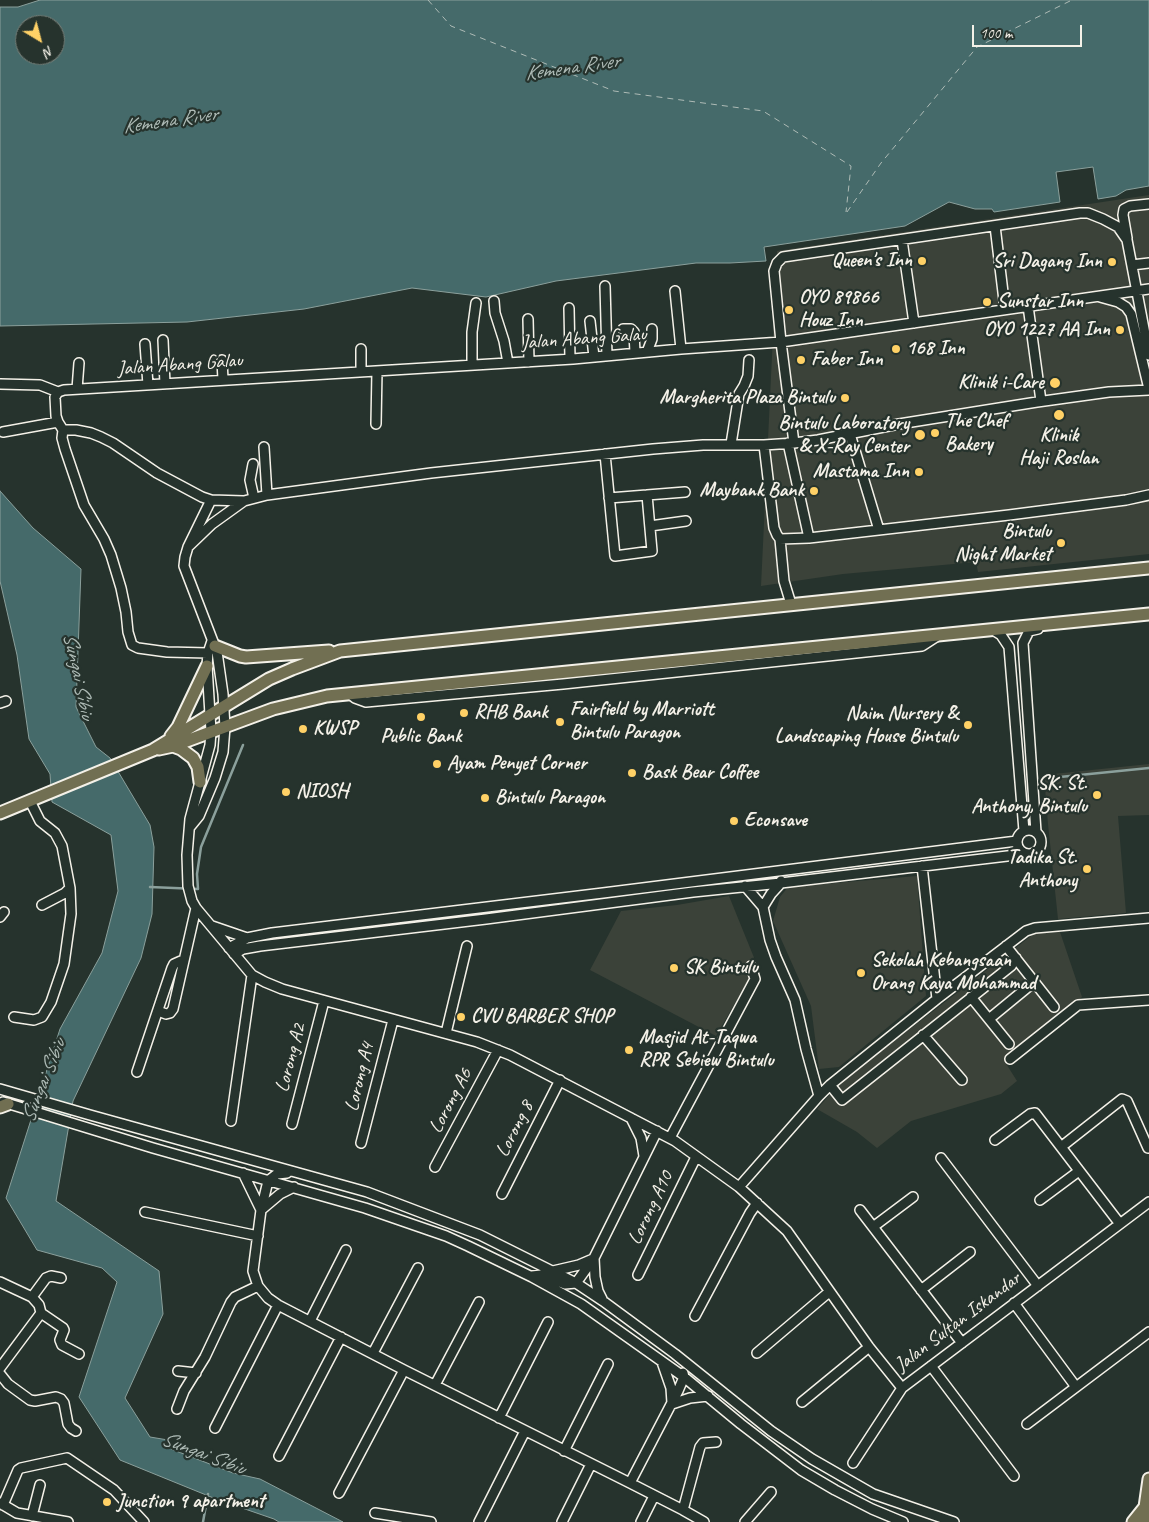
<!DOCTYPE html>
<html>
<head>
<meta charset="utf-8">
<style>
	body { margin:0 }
	#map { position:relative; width:1149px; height:1522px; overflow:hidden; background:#26332d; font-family:Caveat,sans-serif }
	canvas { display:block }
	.north { position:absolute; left:15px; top:15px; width:50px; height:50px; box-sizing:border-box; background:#26332d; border:1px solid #787f78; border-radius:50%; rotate:143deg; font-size:14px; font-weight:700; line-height:20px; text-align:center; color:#f4f1e8 }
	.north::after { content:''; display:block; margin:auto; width:18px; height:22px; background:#ffd166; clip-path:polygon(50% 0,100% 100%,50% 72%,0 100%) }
	.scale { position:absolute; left:972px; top:25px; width:110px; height:22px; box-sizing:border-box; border:2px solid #f4f1e8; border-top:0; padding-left:6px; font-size:15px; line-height:18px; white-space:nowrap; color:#f4f1e8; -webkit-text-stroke:4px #26332d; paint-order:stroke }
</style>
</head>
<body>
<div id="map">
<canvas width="1149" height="1522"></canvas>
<div class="north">N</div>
<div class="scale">100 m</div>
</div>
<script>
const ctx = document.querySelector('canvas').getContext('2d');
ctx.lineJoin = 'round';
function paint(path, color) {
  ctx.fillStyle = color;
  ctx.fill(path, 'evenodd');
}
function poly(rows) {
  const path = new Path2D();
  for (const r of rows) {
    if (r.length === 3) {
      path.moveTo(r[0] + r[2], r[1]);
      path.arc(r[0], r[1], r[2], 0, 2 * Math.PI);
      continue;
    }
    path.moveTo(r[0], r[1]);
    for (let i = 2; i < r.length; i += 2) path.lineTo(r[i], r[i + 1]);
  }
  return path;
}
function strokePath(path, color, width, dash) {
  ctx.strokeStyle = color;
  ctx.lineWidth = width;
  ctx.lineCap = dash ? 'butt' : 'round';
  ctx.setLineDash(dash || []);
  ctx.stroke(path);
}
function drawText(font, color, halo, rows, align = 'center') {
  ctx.font = font + ' Caveat,sans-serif';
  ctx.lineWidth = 4.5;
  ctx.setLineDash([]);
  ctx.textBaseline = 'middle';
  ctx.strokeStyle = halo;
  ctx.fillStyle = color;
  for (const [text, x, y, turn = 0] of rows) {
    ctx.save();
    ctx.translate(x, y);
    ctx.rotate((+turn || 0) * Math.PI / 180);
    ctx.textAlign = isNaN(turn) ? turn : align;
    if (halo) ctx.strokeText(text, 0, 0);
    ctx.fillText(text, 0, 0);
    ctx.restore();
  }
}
paint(poly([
	[1149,195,1149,554,978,572,976,562,843,574,761,586,777,251],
	[1149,764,1149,815,1118,816,1126,913,1058,919,1048,824,1044,775],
	[917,876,926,996,839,1067,819,1069,811,1006,773,921,780,897,788,887],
	[729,896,757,965,716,1036,590,970,621,911,677,905],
	[1060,932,1082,997,1005,1062,1017,1081,1001,1094,911,1121,877,1148,857,1132,817,1109,842,1081,1035,933]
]), '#3b4239');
const water = poly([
	[40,0,1149,0,1149,186,1126,190,1116,196,1098,199,1093,167,1056,172,1060,202,994,212,992,209,975,209,949,202,905,226,764,247,766,261,730,263,696,263,556,281,486,297,412,288,304,309,187,322,0,326,0,7,18,7,40,0],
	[25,25,55,25,55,55,25,55,25,25],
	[0,491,33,528,81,569,76,707,96,747,110,758,150,825,154,847,152,914,141,958,73,1101,56,1201,159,1271,163,1314,125,1398,150,1437,168,1440,171,1449,233,1473,260,1479,343,1522,279,1522,274,1519,216,1499,120,1460,79,1397,117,1282,102,1268,37,1250,6,1198,60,1029,102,953,118,891,111,835,52,802,50,774,29,739,17,655,0,581,0,491]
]);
paint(water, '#456a6a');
strokePath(water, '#8ba09c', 1);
strokePath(poly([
	[1050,778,1149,768],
	[150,887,198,889,197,874,201,847,243,745],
	[203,1522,208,1494]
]), '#8ba09c', 2.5);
strokePath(poly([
	[428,0,451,26,614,91,763,111,851,166,846,212],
	[847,212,881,163,977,47,1072,0]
]), '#aebbb6', 1, [6, 5]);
const minor = poly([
	[995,226,1005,309],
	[1127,238,1123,215,1124,209,1130,206,1149,204],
	[902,240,914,323],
	[1132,265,1149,263],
	[605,286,607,356],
	[675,291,681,349],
	[1100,297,1118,302,1126,307,1131,314,1149,389],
	[494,301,495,313,504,341,508,363],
	[1028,306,1041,401],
	[569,308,570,359],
	[528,319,529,362],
	[590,321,594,357],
	[623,329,631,329,634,332,635,353],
	[163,340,165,384],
	[145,344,148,385],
	[361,349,361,372],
	[647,352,652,339,652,329],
	[222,360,223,380],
	[472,365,472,332,476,303],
	[0,384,40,385,58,392],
	[77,389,79,363],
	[376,424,377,371],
	[63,430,58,422,56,416,55,397,58,392,64,390,573,359,681,349,781,342,1149,289],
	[3,432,58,422],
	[850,434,879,530],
	[788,443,809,538],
	[794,443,781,342,774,271,777,263,783,257,1080,213,1088,213,1103,219,1118,227,1127,240,1149,355],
	[731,444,739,394,744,386,748,376,749,360],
	[764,445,774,528,777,535,780,539,784,581,791,604],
	[264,447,267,495],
	[605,454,615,556,652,551,647,495],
	[253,464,250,480,254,498],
	[609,498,685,492],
	[650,526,686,521],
	[780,539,809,538,1009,515,1126,500,1149,495],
	[188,547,212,524,244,501,267,495,431,473,653,449,703,445,764,445,794,443,818,440,899,424,1037,402,1109,392,1149,390],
	[993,630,1001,635,1009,647,1024,831],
	[212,641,208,653,207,666,211,731,210,745,190,819,187,855,188,886,192,901,196,908,252,975,265,982,282,989,477,1042,510,1055,675,1141,739,1187,819,1096,830,1085,937,999,1026,931,1035,928,1149,918],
	[208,653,167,652,138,648,132,645,128,632,126,612,121,588,111,555,104,539,84,505,65,449,62,438,63,430,76,430,91,433,101,437,113,443,157,473,202,497,211,500,244,501],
	[350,694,355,698,366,702,563,684,922,646,939,635],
	[0,703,6,701],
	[190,827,199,816,215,778,223,752,225,727,223,694,217,652,184,566,185,557,188,547,211,500],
	[1029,842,12],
	[1036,832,1023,643,1029,631,1038,629],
	[922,866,937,999],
	[745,886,763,907,770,940,776,957,795,1000,806,1049,819,1096],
	[42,905,65,893,70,888],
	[763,907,771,894,781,883,781,881],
	[0,917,4,912],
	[212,926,247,938],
	[1006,946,1054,1007],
	[229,948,247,938,272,933,603,893,1017,841],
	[234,954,243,949,260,946,486,919,693,892,781,883,1024,854],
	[971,997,1009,1044],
	[158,1011,166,1014,170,1013,173,1009,196,908],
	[14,1017,34,1020,42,1017,51,1002,64,964,71,914,70,888,62,846,55,833,40,821,30,801],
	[989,1019,1034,982],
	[446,1033,467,946],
	[923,1035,962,1080],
	[1010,1059,1078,1005,1149,1000],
	[137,1072,172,968,174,964,183,960],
	[830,1085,842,1100,1011,966,1016,958],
	[0,1089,90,1115,367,1192,480,1235,576,1283,603,1301,675,1354,771,1431,812,1459,873,1494,954,1522],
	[3,1102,153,1148,365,1208,446,1236,468,1246,532,1277,581,1304,684,1377,741,1424,801,1470,835,1490,872,1509,903,1522],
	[631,1118,641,1138,644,1156],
	[231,1121,252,975],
	[292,1124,324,1001],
	[670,1138,755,979,751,966],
	[995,1140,1030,1114,1035,1113,1120,1224],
	[361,1143,393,1020],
	[1061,1147,1122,1099,1127,1101,1148,1148],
	[941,1158,1038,1286],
	[435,1167,498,1050],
	[243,1173,261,1210],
	[287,1173,277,1174,268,1181,261,1210,253,1271,258,1286,268,1298,278,1305,404,1370,630,1483],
	[739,1187,787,1231,869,1347,902,1388],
	[502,1194,560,1080],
	[1040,1200,1079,1171],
	[261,1210,280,1194,294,1187],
	[860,1210,962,1343],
	[145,1212,258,1236],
	[873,1227,913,1197],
	[594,1258,595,1277,598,1291,602,1299],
	[553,1271,579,1265,593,1259],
	[638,1275,696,1157],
	[532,1276,541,1275,565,1284,576,1283,594,1258,657,1131],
	[0,1282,32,1297,39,1305,41,1313,0,1368],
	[921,1290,970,1252],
	[32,1297,46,1278,51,1276,61,1278],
	[1014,1303,1076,1387],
	[41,1313,63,1328,64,1330,60,1340,62,1345,79,1354],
	[695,1316,750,1213,757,1203],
	[310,1321,346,1250],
	[373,1353,418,1268],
	[757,1353,829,1292],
	[662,1362,671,1388,672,1403],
	[931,1366,1014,1476],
	[178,1371,196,1373],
	[683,1373,684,1377,678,1391,630,1483,683,1510,704,1522],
	[0,1374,8,1384,30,1400,35,1401,56,1397,61,1399,64,1403,68,1424,71,1428,76,1431],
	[435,1385,479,1302],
	[802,1402,869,1347],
	[672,1404,690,1398,708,1396],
	[177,1409,184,1391,205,1357,231,1302,235,1297,258,1286],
	[499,1418,548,1322],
	[1027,1424,1149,1332],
	[215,1428,278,1305],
	[564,1451,608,1364],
	[279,1456,341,1337],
	[853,1463,902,1388,1149,1202],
	[339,1493,404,1370],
	[0,1503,17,1513,68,1522],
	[3,1505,18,1470,21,1468,67,1458,114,1490,144,1522],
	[683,1510,700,1447,703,1443,716,1442],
	[375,1513,431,1522],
	[32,1516,40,1485],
	[479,1522,525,1431],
	[562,1522,591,1464],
	[641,1522,654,1496],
	[745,1522,771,1492]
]);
const major = poly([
	[215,646,240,656,246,657,329,651],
	[171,736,178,727,207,666],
	[173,746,181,749,193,758,198,767,200,782],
	[159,749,173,746,273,709,327,696,1149,614],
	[0,813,153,750,269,679,292,669,340,651,1149,568],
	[0,1107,8,1104],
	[1133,1522,1145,1507],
	[1145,1522,1145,1507,1149,1479]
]);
strokePath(minor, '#f4f1e8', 12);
strokePath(major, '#f4f1e8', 15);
strokePath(minor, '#26332d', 9);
strokePath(major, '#716f52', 11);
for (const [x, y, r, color] of [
	[922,261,5,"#ffd166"],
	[1112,262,5,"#ffd166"],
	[987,302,5,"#ffd166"],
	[789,310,5,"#ffd166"],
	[1120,330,5,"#ffd166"],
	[896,349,5,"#ffd166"],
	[801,360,5,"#ffd166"],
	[1055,383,6,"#ffd166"],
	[845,398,5,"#ffd166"],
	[1059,415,6,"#ffd166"],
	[935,433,5,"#ffd166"],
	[920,435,6,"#ffd166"],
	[919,472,5,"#ffd166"],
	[814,491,5,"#ffd166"],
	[1061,543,5,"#ffd166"],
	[464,713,5,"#ffd166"],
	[421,717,5,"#ffd166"],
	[560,722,5,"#ffd166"],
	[968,725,5,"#ffd166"],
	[303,729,5,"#ffd166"],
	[437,764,5,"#ffd166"],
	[632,773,5,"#ffd166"],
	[286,792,5,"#ffd166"],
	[1097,795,5,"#ffd166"],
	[485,798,5,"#ffd166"],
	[734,821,5,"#ffd166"],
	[1087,869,5,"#ffd166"],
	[674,968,5,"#ffd166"],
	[861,973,5,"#ffd166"],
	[461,1017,5,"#ffd166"],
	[629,1050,5,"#ffd166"],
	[107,1502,5,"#ffd166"]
]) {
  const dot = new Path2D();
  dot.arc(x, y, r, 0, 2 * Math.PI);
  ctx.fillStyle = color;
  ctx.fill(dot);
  strokePath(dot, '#26332d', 2);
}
drawText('bold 20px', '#f4f1e8', '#26332d', [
	["Queen's Inn",912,261,"right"],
	["Sri Dagang Inn",1102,262,"right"],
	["OYO 89866",799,298],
	["Houz Inn",799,321],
	["Sunstar Inn",997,302],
	["OYO 1227 AA Inn",1110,330,"right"],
	["168 Inn",906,349],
	["Faber Inn",811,360],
	["Klinik i-Care",1044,383,"right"],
	["Margherita Plaza Bintulu",835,398,"right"],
	["The Chef",945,422],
	["Bakery",945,445],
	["Bintulu Laboratory",909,424,"right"],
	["& X-Ray Center",909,447,"right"],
	["Klinik",1059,436,"center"],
	["Haji Roslan",1059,459,"center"],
	["Mastama Inn",909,472,"right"],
	["Maybank Bank",804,491,"right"],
	["Bintulu",1051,532,"right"],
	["Night Market",1051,555,"right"],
	["Fairfield by Marriott",570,710],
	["Bintulu Paragon",570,733],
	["RHB Bank",474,713],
	["Naim Nursery &",958,714,"right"],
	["Landscaping House Bintulu",958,737,"right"],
	["KWSP",313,729],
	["Public Bank",421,737,"center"],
	["Ayam Penyet Corner",447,764],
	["Bask Bear Coffee",642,773],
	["SK. St.",1087,784,"right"],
	["Anthony, Bintulu",1087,807,"right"],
	["NIOSH",296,792],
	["Bintulu Paragon",495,798],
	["Econsave",744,821],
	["Tadika St.",1077,858,"right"],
	["Anthony",1077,881,"right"],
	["Sekolah Kebangsaan",871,961],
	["Orang Kaya Mohammad",871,984],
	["SK Bintulu",684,968],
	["CVU BARBER SHOP",471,1017],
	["Masjid At-Taqwa",639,1038],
	["RPR Sebiew Bintulu",639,1061],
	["Junction 9 apartment",117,1502]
], 'left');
drawText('20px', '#f4f1e8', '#26332d', [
	["Jalan Abang Galau",584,339,-4],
	["Jalan Abang Galau",180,365,-4],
	["Lorong A2",291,1058,-75],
	["Lorong A4",360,1077,-76],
	["Lorong A6",451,1101,-62],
	["Lorong 8",515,1129,-63],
	["Lorong A10",651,1208,-64],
	["Jalan Sultan Iskandar",958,1322,-37]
]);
drawText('italic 21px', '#aebbb6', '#26332d', [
	["Kemena River",572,68,-8],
	["Kemena River",170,121,-8],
	["Sungai Sibiu",78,676,78],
	["Sungai Sibiu",44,1081,-68],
	["Sungai Sibiu",203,1454,21]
]);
</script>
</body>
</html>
